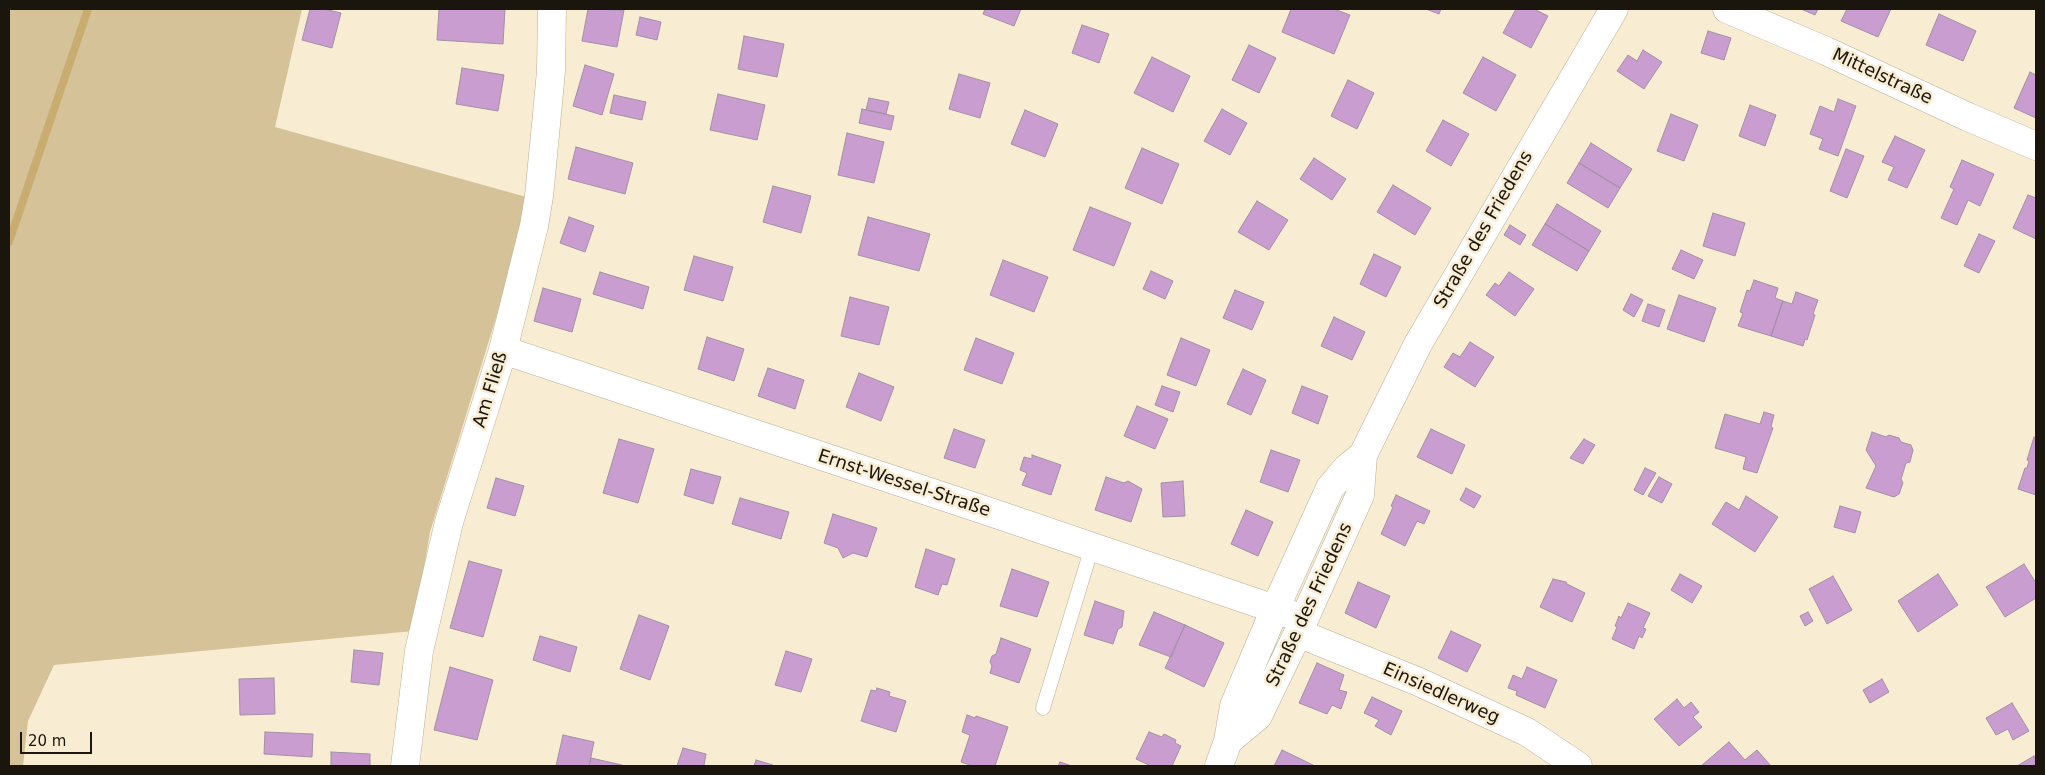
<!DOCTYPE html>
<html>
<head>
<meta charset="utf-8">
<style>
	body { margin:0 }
	#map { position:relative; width:2045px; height:775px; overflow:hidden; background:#f8ecd2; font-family:"DejaVu Sans",sans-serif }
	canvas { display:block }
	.frame { position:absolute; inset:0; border:10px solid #1a150d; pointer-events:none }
	.scale { position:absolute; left:20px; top:732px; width:72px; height:22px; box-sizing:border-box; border:2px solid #1a150d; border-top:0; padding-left:6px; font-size:15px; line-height:18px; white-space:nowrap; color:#1a150d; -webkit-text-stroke:4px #f8ecd2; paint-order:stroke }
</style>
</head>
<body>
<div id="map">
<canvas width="2045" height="775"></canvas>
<div class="frame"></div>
<div class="scale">20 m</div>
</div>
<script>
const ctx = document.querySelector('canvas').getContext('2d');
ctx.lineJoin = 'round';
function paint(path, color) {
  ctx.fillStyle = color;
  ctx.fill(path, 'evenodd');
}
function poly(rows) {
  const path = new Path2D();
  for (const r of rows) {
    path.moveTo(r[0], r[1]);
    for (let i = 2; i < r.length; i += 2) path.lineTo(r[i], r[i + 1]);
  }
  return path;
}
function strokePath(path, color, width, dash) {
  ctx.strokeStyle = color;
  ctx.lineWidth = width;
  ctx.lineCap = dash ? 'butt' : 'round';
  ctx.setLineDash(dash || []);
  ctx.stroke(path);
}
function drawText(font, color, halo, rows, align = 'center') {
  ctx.font = font + ' "DejaVu Sans",sans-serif';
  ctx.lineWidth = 5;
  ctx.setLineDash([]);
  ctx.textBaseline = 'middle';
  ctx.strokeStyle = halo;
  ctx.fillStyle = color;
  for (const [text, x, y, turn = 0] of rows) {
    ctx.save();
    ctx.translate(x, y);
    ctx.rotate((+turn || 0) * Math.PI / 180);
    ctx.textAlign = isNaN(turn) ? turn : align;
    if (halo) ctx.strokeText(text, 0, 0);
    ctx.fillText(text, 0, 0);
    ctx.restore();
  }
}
paint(poly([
	[9,9,302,9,275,127,530,198,519,243,430,532,413,631,54,665,28,721,23,766,9,766]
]), '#d5c299');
strokePath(poly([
	[9,242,88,9]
]), '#c9ac70', 8);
const building = poly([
	[310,9,324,9,341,13,332,48,302,40,310,9],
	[439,9,505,9,503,44,437,40,439,9],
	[588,9,624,10,617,47,582,41,588,9],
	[985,9,1021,9,1014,26,983,14,985,9],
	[1291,9,1334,9,1350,15,1334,54,1282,32,1291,9],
	[1426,9,1441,9,1439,14,1426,9],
	[1516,9,1534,9,1548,16,1531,48,1503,33,1516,9],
	[1801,9,1818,9,1815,15,1801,9],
	[1847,9,1891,9,1878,37,1841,21,1847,9],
	[1939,14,1976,31,1963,61,1926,45,1939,14],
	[640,17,661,22,657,40,636,35,640,17],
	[1082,25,1109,34,1099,63,1072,53,1082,25],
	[1708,31,1731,38,1724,60,1701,53,1708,31],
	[744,36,784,44,777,77,738,69,744,36],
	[1249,45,1276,58,1259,93,1232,80,1249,45],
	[1643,50,1662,62,1644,89,1617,71,1628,55,1637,61,1643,50],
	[1152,57,1190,76,1173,112,1134,93,1152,57],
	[1483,57,1516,75,1496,111,1463,93,1483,57],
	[585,65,614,74,602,115,573,106,585,65],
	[462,68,504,75,498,111,456,104,462,68],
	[2030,72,2036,75,2036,118,2014,108,2030,72],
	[959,74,990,83,980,118,949,109,959,74],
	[1348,80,1374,93,1357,129,1331,116,1348,80],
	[718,94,765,105,757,140,710,130,718,94],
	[614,95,646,102,642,120,610,113,614,95],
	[869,98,889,102,886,114,866,110,869,98],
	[1838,99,1856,106,1838,156,1819,149,1823,139,1810,134,1820,106,1834,112,1838,99],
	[1750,105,1776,115,1765,146,1739,136,1750,105],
	[862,109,894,116,891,130,859,123,862,109],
	[1222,109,1247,123,1230,155,1204,141,1222,109],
	[1025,110,1058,124,1045,157,1011,144,1025,110],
	[1671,114,1698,125,1684,161,1657,151,1671,114],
	[1443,120,1469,134,1451,166,1426,151,1443,120],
	[847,133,884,142,874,183,838,175,847,133],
	[1895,136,1925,150,1907,188,1888,180,1894,167,1882,162,1895,136],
	[1591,143,1632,169,1620,188,1579,163,1591,143],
	[576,147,633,163,625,194,568,179,576,147],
	[1142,148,1179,164,1162,204,1125,188,1142,148],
	[1846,149,1864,156,1847,198,1830,191,1846,149],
	[1314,158,1346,179,1332,200,1300,179,1314,158],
	[1962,160,1994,174,1980,206,1968,200,1957,225,1941,218,1954,189,1950,187,1962,160],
	[1579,163,1620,188,1608,208,1567,183,1579,163],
	[1393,185,1431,208,1415,235,1377,212,1393,185],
	[773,186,811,196,801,233,763,222,773,186],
	[2028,195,2036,198,2036,239,2013,228,2028,195],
	[1257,201,1288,220,1269,250,1238,232,1257,201],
	[1557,204,1601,231,1589,251,1545,224,1557,204],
	[1090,207,1131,223,1114,266,1073,250,1090,207],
	[1713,213,1745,223,1735,256,1703,246,1713,213],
	[569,217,594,226,585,252,560,243,569,217],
	[868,217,930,234,919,271,858,255,868,217],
	[1545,224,1589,251,1577,271,1532,245,1545,224],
	[1510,225,1526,235,1520,245,1504,235,1510,225],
	[1979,234,1995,241,1979,273,1964,266,1979,234],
	[1681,250,1703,260,1694,279,1672,269,1681,250],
	[1374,254,1401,267,1386,297,1360,284,1374,254],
	[694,256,733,267,723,301,684,290,694,256],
	[1003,260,1048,277,1034,312,990,295,1003,260],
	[1151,271,1173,281,1165,299,1143,289,1151,271],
	[600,272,649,287,643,309,593,294,600,272],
	[1509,272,1534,289,1515,316,1486,295,1495,283,1499,286,1509,272],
	[1754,280,1778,288,1775,298,1783,301,1771,336,1738,326,1743,313,1740,312,1747,290,1750,291,1754,280],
	[543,288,581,299,572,332,534,321,543,288],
	[1235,290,1264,302,1252,330,1223,318,1235,290],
	[1796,292,1818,300,1813,314,1815,315,1807,340,1805,339,1803,346,1771,336,1783,301,1792,304,1796,292],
	[1631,294,1643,300,1634,317,1623,310,1631,294],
	[1679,295,1716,308,1704,342,1667,329,1679,295],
	[850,297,889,307,879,345,841,336,850,297],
	[1648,304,1665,310,1659,327,1642,321,1648,304],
	[1334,317,1365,332,1352,360,1321,346,1334,317],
	[707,337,744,349,734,381,698,369,707,337],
	[976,338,1014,353,1002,384,964,370,976,338],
	[1181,338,1210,350,1196,386,1167,375,1181,338],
	[1470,342,1494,357,1475,387,1444,367,1453,353,1460,357,1470,342],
	[768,368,804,380,795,409,758,396,768,368],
	[1243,369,1266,380,1251,415,1227,404,1243,369],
	[859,373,894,387,881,421,846,407,859,373],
	[1162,386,1180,392,1173,412,1155,405,1162,386],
	[1302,386,1328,396,1318,424,1292,413,1302,386],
	[1137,406,1168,419,1155,449,1124,436,1137,406],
	[1764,412,1774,415,1771,427,1773,428,1757,473,1743,469,1746,457,1715,448,1725,414,1760,424,1764,412],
	[954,429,985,440,975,468,944,458,954,429],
	[1431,429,1465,445,1452,474,1417,457,1431,429],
	[1872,432,1886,437,1889,435,1899,438,1901,442,1911,445,1913,450,1910,462,1906,463,1901,479,1903,483,1899,494,1894,497,1866,488,1876,466,1866,450,1872,432],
	[2034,437,2036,438,2036,495,2018,489,2025,468,2027,468,2029,461,2027,460,2034,437],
	[619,439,654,449,638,503,603,493,619,439],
	[1584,439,1595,445,1583,464,1570,458,1584,439],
	[1271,450,1300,460,1288,492,1260,482,1271,450],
	[1032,455,1061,465,1051,495,1022,485,1027,473,1020,470,1024,457,1032,459,1032,455],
	[1645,468,1656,473,1643,495,1634,490,1645,468],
	[691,469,721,477,713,504,684,495,691,469],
	[1106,477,1124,483,1128,481,1142,489,1131,522,1095,510,1106,477],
	[1659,477,1672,484,1662,503,1648,496,1659,477],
	[496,478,524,486,515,516,487,508,496,478],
	[1183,481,1185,516,1163,517,1161,483,1183,481],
	[1466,488,1481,496,1474,508,1460,500,1466,488],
	[1396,495,1430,511,1424,524,1417,521,1405,546,1381,534,1393,507,1391,506,1396,495],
	[1746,496,1778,517,1755,552,1712,524,1726,502,1739,510,1746,496],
	[740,498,789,512,781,539,732,524,740,498],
	[1840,506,1861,512,1855,533,1834,527,1840,506],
	[1246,510,1273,522,1258,556,1231,544,1246,510],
	[833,514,877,528,867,557,853,553,843,558,838,548,824,543,833,514],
	[926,549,955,559,947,585,942,584,938,595,915,587,926,549],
	[469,561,502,570,483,637,450,628,469,561],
	[2024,564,2036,583,2036,598,2005,617,1986,587,2024,564],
	[1012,569,1049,582,1037,617,1000,606,1012,569],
	[1680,574,1702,586,1692,603,1671,590,1680,574],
	[1938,574,1958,605,1918,632,1898,601,1938,574],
	[1833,576,1852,610,1827,624,1809,589,1833,576],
	[1553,579,1566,582,1567,584,1585,593,1572,622,1540,607,1553,579],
	[1358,582,1390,596,1376,628,1345,613,1358,582],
	[1095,601,1124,611,1122,627,1118,629,1113,644,1084,635,1095,601],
	[1628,603,1650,613,1643,628,1646,629,1642,638,1639,636,1634,649,1612,639,1617,627,1615,626,1619,616,1621,618,1628,603],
	[1154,612,1185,625,1171,657,1139,645,1154,612],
	[1808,612,1813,621,1805,626,1800,616,1808,612],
	[639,615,669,626,650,680,620,669,639,615],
	[1185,625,1224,643,1204,687,1165,668,1185,625],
	[1451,631,1481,645,1467,672,1438,658,1451,631],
	[540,636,577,647,570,672,533,660,540,636],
	[1001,638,1031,649,1019,683,990,673,992,666,990,662,992,656,996,654,1001,638],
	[354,650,383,653,379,685,351,682,354,650],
	[786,651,812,659,801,692,775,685,786,651],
	[1317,663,1344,675,1339,690,1347,692,1341,709,1332,705,1327,714,1299,703,1317,663],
	[450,667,493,680,477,740,434,730,450,667],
	[1527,667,1557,680,1545,708,1516,695,1517,691,1508,688,1513,675,1522,679,1527,667],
	[274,678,275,714,240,715,239,679,274,678],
	[1882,679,1889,692,1870,703,1863,690,1882,679],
	[877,688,890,692,889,696,906,701,896,732,861,721,871,690,876,691,877,688],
	[1372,697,1402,711,1391,735,1375,726,1379,720,1364,713,1372,697],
	[1677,699,1684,708,1691,702,1699,712,1693,717,1702,727,1679,746,1654,719,1677,699],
	[2012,703,2029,731,2013,740,2008,729,1996,735,1986,718,2012,703],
	[967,715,975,718,976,716,1008,727,995,766,973,766,961,762,970,735,962,732,967,715],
	[265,732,313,734,312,757,264,754,265,732],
	[1149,732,1162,737,1164,734,1176,740,1175,743,1181,746,1172,766,1151,766,1136,759,1149,732],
	[563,735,594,742,589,766,556,766,563,735],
	[1729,742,1745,760,1757,750,1771,766,1701,766,1729,742],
	[683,748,706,754,704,765,708,766,677,766,683,748],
	[1282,750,1315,766,1274,766,1282,750],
	[331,752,370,754,370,766,331,766,331,752],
	[2034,756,2036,760,2036,766,2017,766,2034,756],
	[591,758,622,765,622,766,589,766,591,758],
	[756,760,773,765,773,766,754,766,756,760],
	[1060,762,1072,766,1058,766,1060,762]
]);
paint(building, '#c99dcf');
strokePath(building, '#a290a5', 1);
const service = poly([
	[1043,708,1092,547]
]);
const minor = poly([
	[1727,9,1826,51,1968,117,2036,146],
	[503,350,999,515,1304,619],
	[1298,633,1419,682,1527,732,1578,766],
	[1228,741,1258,716,1298,633,1360,495,1363,455,1418,344,1614,9],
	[405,766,419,651,449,522,503,350,534,226,539,196,547,114,551,71,552,9],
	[1219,766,1228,741,1234,706,1275,609,1330,488,1346,469,1363,455]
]);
strokePath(service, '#bbaf97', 15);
strokePath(minor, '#bbaf97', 29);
strokePath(service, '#fff', 14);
strokePath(minor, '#fff', 28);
drawText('18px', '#1a150d', '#f8ecd2', [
	["Mittelstraße",1882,77,25],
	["Straße des Friedens",1484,230,-60],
	["Am Fließ",491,390,-73],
	["Ernst-Wessel-Straße",904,484,18],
	["Straße des Friedens",1310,605,-65],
	["Einsiedlerweg",1441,694,24]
]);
</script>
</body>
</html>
